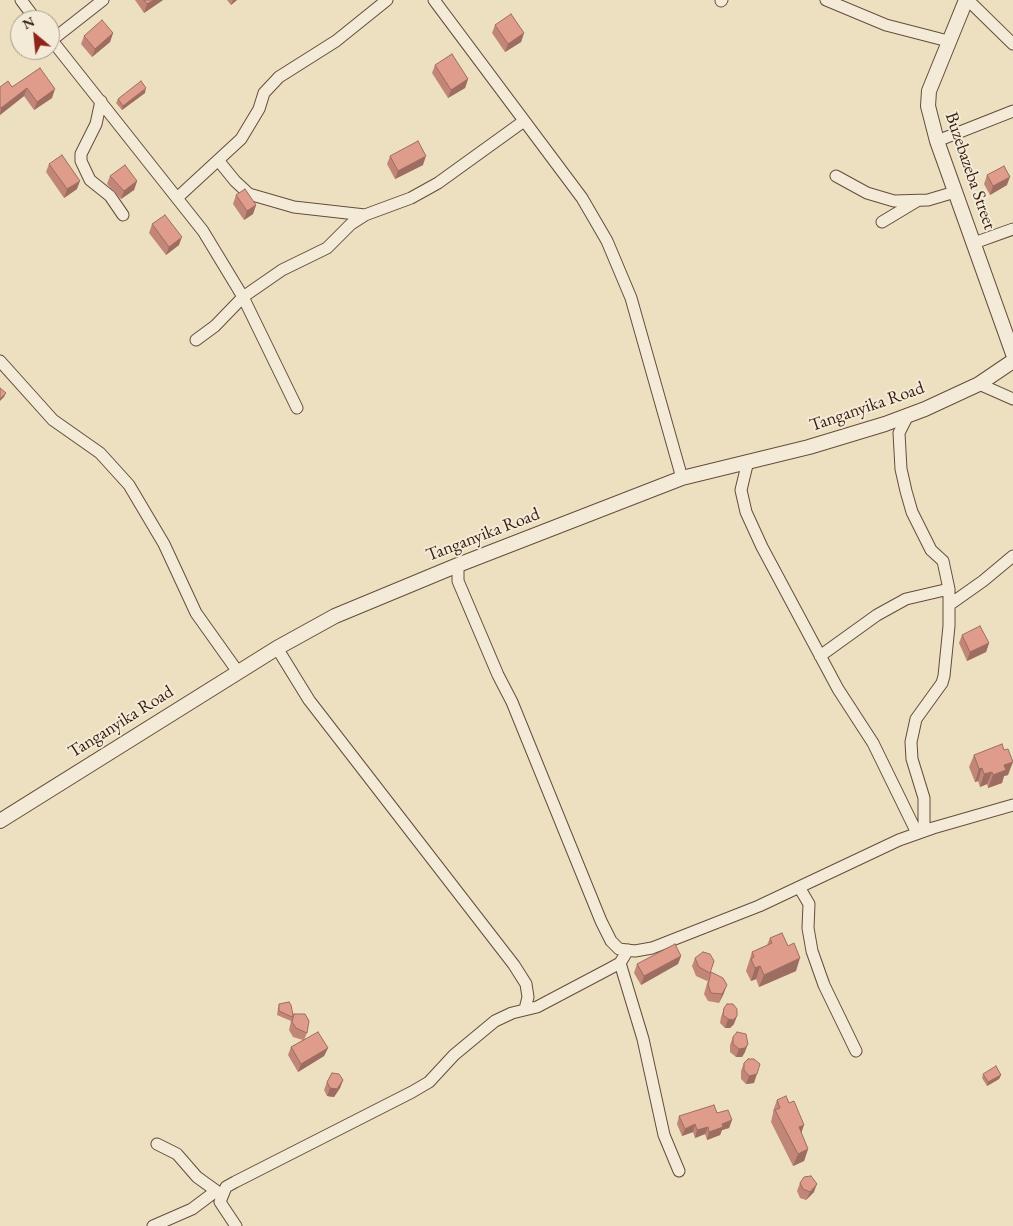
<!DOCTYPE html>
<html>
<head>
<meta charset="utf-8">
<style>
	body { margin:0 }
	#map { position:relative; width:1013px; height:1226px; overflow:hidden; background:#ece0c1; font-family:"EB Garamond",serif }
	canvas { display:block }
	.north { position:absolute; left:10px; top:10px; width:50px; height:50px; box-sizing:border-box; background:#f3ebd7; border:1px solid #a89887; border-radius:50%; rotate:332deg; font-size:14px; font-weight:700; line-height:20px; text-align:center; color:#381b0e }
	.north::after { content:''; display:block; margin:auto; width:18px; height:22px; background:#8f2418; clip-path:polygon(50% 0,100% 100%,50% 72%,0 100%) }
</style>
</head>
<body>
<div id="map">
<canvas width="1013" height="1226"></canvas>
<div class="north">N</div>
</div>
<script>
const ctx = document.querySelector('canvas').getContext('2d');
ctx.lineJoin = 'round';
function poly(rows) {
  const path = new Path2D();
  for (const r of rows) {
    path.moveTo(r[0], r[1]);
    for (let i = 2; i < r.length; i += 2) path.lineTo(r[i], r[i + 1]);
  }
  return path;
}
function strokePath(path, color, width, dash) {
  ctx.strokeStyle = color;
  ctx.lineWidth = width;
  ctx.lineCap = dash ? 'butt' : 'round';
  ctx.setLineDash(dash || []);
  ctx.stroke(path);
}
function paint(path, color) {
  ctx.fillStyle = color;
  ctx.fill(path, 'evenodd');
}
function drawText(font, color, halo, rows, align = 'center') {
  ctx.font = font + ' "EB Garamond",serif';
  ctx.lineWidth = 4;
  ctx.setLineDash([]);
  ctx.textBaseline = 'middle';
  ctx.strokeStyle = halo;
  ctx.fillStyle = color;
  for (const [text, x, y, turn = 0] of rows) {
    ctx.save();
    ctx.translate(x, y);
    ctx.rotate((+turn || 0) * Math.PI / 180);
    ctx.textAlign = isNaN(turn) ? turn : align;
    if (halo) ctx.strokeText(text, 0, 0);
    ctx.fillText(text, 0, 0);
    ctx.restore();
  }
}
const minor = poly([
	[21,0,36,20],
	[434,0,582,198,607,241,631,298,682,478],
	[826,0,886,25,948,41],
	[968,0,1013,44],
	[721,1,722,0],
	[50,38,203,231,243,297,297,408],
	[52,40,103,0],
	[101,101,96,124,81,154,81,161,90,180,110,196,123,215],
	[937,141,1013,111],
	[218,160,235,181,249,194,294,207,365,215],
	[836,176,867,193,894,201,928,200,955,192],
	[177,198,241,139,259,109,264,93,279,77,336,41,387,0],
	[882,222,917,201],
	[974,243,1013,229],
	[196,340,215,326,243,297,282,270,327,248,351,224,365,215,411,198,438,183,524,121],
	[0,361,53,420,100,453,129,485,164,544,196,613,238,672],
	[979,384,1013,399],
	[908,415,899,433,901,469,906,491,912,512,931,550,943,561,949,589,949,626,944,676,942,683,916,719,911,742,912,759,924,798,924,831],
	[748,461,741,490,746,512,762,547,838,689,873,743,917,833],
	[458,565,458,581,498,675,512,702,601,921,611,941,619,949,635,951,652,948,759,906,899,840,933,828,1013,805],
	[949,605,983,581,1013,556],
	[277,648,309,700,514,965,526,984,528,997,525,1009],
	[820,656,877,615,906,599,949,589],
	[799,887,809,904,808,928,812,951,824,985,856,1051],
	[620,963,643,1039,664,1135,679,1171],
	[157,1144,177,1154,197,1177,222,1195],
	[153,1226,192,1209,216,1191],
	[236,1226,220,1202,226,1187,235,1182,412,1092,429,1082,454,1055,495,1021,512,1013,537,1007,609,969,620,963,628,950]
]);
const tertiary = poly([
	[966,0,929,91,928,106,937,141,1013,354],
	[0,821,277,648,335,616,458,565,682,478,809,447,885,424,925,409,979,384,1013,361]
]);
strokePath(minor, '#654c3b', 13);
strokePath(tertiary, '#654c3b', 16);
strokePath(minor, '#f3ebd7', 11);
strokePath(tertiary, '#f3ebd7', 14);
paint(poly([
	[135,0,163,0,144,13],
	[227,0,237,0,231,5],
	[495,25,524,33,521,42,505,52,492,33],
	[113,33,110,42,92,57,81,44,84,36],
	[435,65,468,79,465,88,448,98,432,73],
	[40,68,52,98,34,110,24,96,0,115,0,87,12,87],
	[145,93,122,110,116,103,118,99],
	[390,156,423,165,395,179,387,164],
	[49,164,77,189,64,198,46,172],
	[987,175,1007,185,990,195,984,184],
	[110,176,137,181,134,190,121,199,107,184],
	[236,195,256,205,253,214,244,220,233,204],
	[152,224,179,245,166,255,149,233],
	[962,635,989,643,986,652,967,661,959,643],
	[974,755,1008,775,1004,776,1002,783,988,788,987,784,980,787,978,781,975,782,969,767],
	[770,938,796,971,759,987,756,979,751,981,746,971,752,952,767,945],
	[681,956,678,964,641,985,634,973,637,964],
	[695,958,710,973,724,993,719,1003,708,1001,704,994,708,980,707,981,696,976,692,966],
	[279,1004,293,1015,307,1033,304,1040,328,1048,324,1056,298,1072,288,1055,291,1047,303,1040,293,1037,289,1030,291,1021,277,1015,278,1008],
	[724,1008,734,1024,730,1028,725,1028,720,1023,721,1017],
	[733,1037,745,1052,742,1057,736,1057,730,1052,730,1045],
	[744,1063,754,1083,746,1084,741,1079,741,1071],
	[983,1074,1001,1075,999,1079,987,1086,982,1078],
	[343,1080,340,1088,334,1097,327,1096,324,1090,327,1082],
	[777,1100,801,1133,808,1149,804,1161,793,1166,771,1122,773,1113,773,1111],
	[717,1113,732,1120,729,1128,722,1130,720,1135,707,1140,705,1134,695,1138,693,1132,682,1136,677,1124,679,1116],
	[800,1183,814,1192,806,1200,800,1198,797,1191]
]), '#c18677');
paint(poly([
	[154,0,163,0,144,13,147,4],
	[233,0,237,0,231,5],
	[113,33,110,42,92,57,95,49],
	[524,33,521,42,505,52,508,44],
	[468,79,465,88,448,98,451,90],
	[27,88,24,96,0,115,1,108],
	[146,88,145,93,122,110,123,106],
	[55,89,52,98,34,110,37,102],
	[426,156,423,165,395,179,398,171],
	[1010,177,1007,185,990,195,993,186],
	[80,181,77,189,64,198,67,189],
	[137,181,134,190,121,199,124,191],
	[256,205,253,214,244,220,247,211],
	[182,237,179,245,166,255,169,247],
	[6,393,4,397,0,401,0,399],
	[989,643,986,652,967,661,970,652],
	[1013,762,1008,775,1004,776,1002,783,988,788,993,775,1004,765],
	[982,768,978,781,975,782,979,769],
	[992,772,987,784,980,787,984,774],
	[681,956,678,964,641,985,644,976],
	[800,958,796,971,759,987,764,975],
	[760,966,756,979,751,981,755,968],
	[727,985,724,993,719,1003,722,994],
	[737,1016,734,1024,730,1028,725,1028,728,1019],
	[748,1044,745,1052,742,1057,736,1057,739,1049],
	[328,1048,324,1056,298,1072,301,1064],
	[757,1074,754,1083,746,1084,749,1076],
	[1001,1075,999,1079,987,1086,988,1082],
	[343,1080,340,1088,334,1097,327,1096,330,1088],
	[732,1120,729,1128,722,1130,720,1135,707,1140,709,1132,722,1124],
	[695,1124,693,1132,682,1136,685,1129],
	[804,1125,800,1137,799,1127],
	[708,1127,705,1134,695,1138,697,1130],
	[808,1149,804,1161,793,1166,798,1154],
	[817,1184,814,1192,806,1200,810,1192]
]), '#9d6d61');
const building = poly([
	[144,0,154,0,147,4,144,0],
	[511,14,524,33,508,44,495,25,511,14],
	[102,20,113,33,95,49,84,36,102,20],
	[452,54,468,79,451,90,435,65,452,54],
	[40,68,55,89,37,102,27,88,1,108,0,107,0,87,8,81,12,87,40,68],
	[141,81,146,88,123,106,118,99,141,81],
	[418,141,426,156,398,171,390,156,418,141],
	[62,155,80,181,67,189,49,164,62,155],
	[125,165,137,181,124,191,110,176,125,165],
	[1004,166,1010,177,993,186,987,175,1004,166],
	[245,189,256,205,247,211,236,195,245,189],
	[165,215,182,237,169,247,152,224,165,215],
	[0,388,6,393,0,399,0,388],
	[980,626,989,643,970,652,962,635,980,626],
	[1002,744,1004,750,1008,749,1013,762,1004,765,1006,770,993,775,992,772,984,774,982,768,979,769,974,755,1002,744],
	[782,933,788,946,794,943,800,958,764,975,760,966,755,968,751,959,754,957,752,952,772,943,770,938,782,933],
	[675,944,681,956,644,976,637,964,675,944],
	[703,952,710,954,714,961,710,973,699,967,695,958,703,952],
	[711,972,723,978,727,985,722,994,711,993,708,985,711,972],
	[289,1002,291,1005,293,1015,292,1017,279,1011,279,1004,289,1002],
	[727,1004,733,1004,737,1009,737,1016,733,1020,728,1019,723,1015,724,1008,727,1004],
	[294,1014,305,1014,309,1021,307,1033,296,1028,292,1022,294,1014],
	[318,1032,328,1048,301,1064,291,1047,318,1032],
	[737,1032,746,1034,748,1044,745,1048,739,1049,733,1044,733,1037,737,1032],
	[748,1059,754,1059,760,1064,757,1074,749,1076,744,1070,744,1063,748,1059],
	[996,1066,1001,1075,988,1082,983,1074,996,1066],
	[332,1073,339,1074,343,1080,337,1089,330,1088,327,1082,332,1073],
	[786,1096,789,1103,794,1101,804,1125,799,1127,808,1149,798,1154,775,1110,780,1108,777,1100,786,1096],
	[714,1105,717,1113,728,1110,732,1120,722,1124,723,1127,709,1132,708,1127,697,1130,695,1124,685,1129,679,1116,714,1105],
	[811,1176,817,1184,810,1192,803,1189,800,1183,804,1177,811,1176]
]);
paint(building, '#e09c8a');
strokePath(building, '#9d6d61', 1);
drawText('18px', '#381b0e', '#f3ebd7', [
	["Buzebazeba Street",970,171,71],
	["Tanganyika Road",867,407,-19],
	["Tanganyika Road",483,535,-21],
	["Tanganyika Road",121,722,-32]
]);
</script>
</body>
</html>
